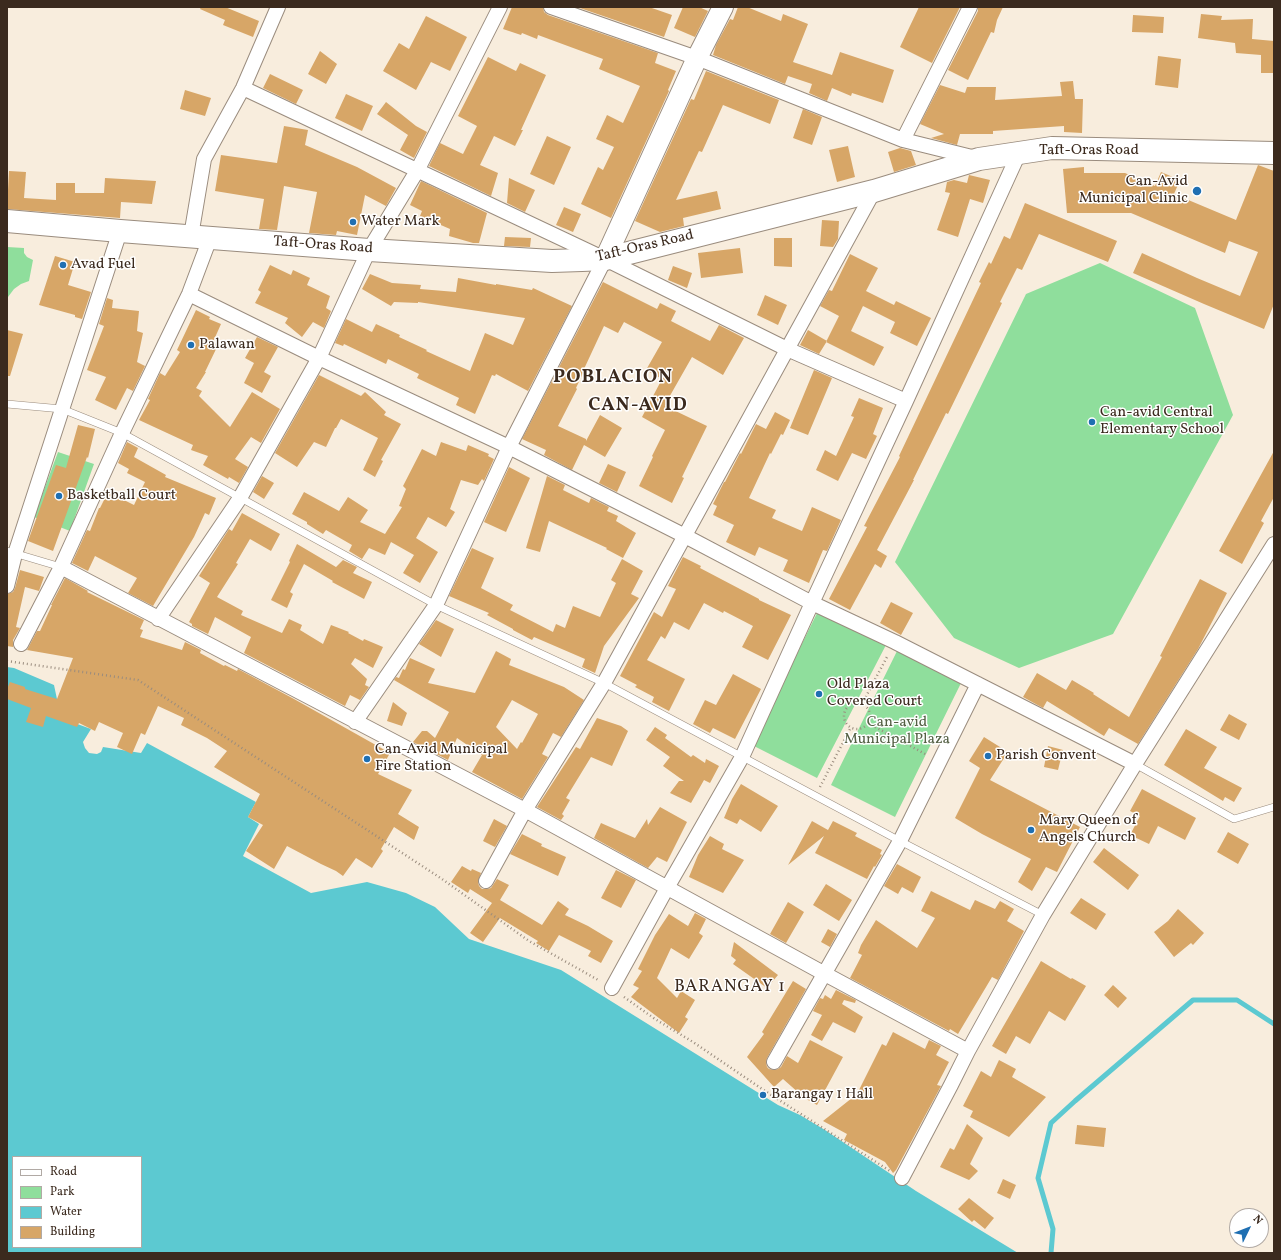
<!DOCTYPE html>
<html>
<head>
<meta charset="utf-8">
<style>
	body { margin:0 }
	#map { position:relative; width:1281px; height:1260px; overflow:hidden; background:#f8eddd; font-family:Vollkorn,serif }
	canvas { display:block }
	.frame { position:absolute; inset:0; border:8px solid #3b2a1e; pointer-events:none }
	.legend { position:absolute; left:12px; top:1156px; width:130px; height:92px; box-sizing:border-box; background:#fff; border:1px solid #b1aaa5; margin:0; padding:5px 7px; list-style:none; font-size:12px; color:#3b2a1e }
	.legend li { display:flex; align-items:center; gap:8px; height:20px }
	.legend b { width:20px; border:1px solid #b1aaa5 }
	.north { position:absolute; left:1229px; top:1208px; width:40px; height:40px; box-sizing:border-box; background:#fff; border:1px solid #b1aaa5; border-radius:50%; rotate:47deg; font-size:11px; font-weight:700; line-height:16px; text-align:center; color:#3b2a1e }
	.north::after { content:''; display:block; margin:auto; width:14px; height:18px; background:#1f6fb2; clip-path:polygon(50% 0,100% 100%,50% 72%,0 100%) }
</style>
</head>
<body>
<div id="map">
<canvas width="1281" height="1260"></canvas>
<div class="frame"></div>
<ul class="legend">
<li><b style="height:5px;background:#fff"></b>Road</li>
<li><b style="height:11px;background:#8fde9c"></b>Park</li>
<li><b style="height:11px;background:#5cc9d1"></b>Water</li>
<li><b style="height:11px;background:#d7a667"></b>Building</li>
</ul>
<div class="north">N</div>
</div>
<script>
const ctx = document.querySelector('canvas').getContext('2d');
ctx.lineJoin = 'round';
function paint(path, color) {
  ctx.fillStyle = color;
  ctx.fill(path, 'evenodd');
}
function poly(rows) {
  const path = new Path2D();
  for (const r of rows) {
    if (r.length === 3) {
      path.moveTo(r[0] + r[2], r[1]);
      path.arc(r[0], r[1], r[2], 0, 2 * Math.PI);
      continue;
    }
    path.moveTo(r[0], r[1]);
    for (let i = 2; i < r.length; i += 2) path.lineTo(r[i], r[i + 1]);
  }
  return path;
}
function strokePath(path, color, width, dash) {
  ctx.strokeStyle = color;
  ctx.lineWidth = width;
  ctx.lineCap = dash ? 'butt' : 'round';
  ctx.setLineDash(dash || []);
  ctx.stroke(path);
}
function drawText(font, color, halo, rows, align = 'center') {
  ctx.font = font + ' Vollkorn,serif';
  ctx.lineWidth = 3;
  ctx.setLineDash([]);
  ctx.textBaseline = 'middle';
  ctx.strokeStyle = halo;
  ctx.fillStyle = color;
  for (const [text, x, y, turn = 0] of rows) {
    ctx.save();
    ctx.translate(x, y);
    ctx.rotate((+turn || 0) * Math.PI / 180);
    ctx.textAlign = isNaN(turn) ? turn : align;
    if (halo) ctx.strokeText(text, 0, 0);
    ctx.fillText(text, 0, 0);
    ctx.restore();
  }
}
paint(poly([
	[7,247,24,248,24,253,27,257,33,260,29,281,21,284,14,289,8,297,7,297],
	[1100,263,1195,308,1233,415,1113,634,1019,668,954,638,895,562,1026,294],
	[58,452,94,464,70,531,34,517],
	[820,607,887,643,817,778,752,745],
	[899,647,963,679,895,817,831,785]
]), '#8fde9c');
paint(poly([
	[7,667,14,668,54,685,61,718,91,729,83,742,85,748,89,753,97,754,101,752,103,747,141,753,147,743,256,802,248,817,259,824,243,856,311,893,367,882,406,893,435,907,469,939,561,970,778,1105,800,1115,825,1130,916,1191,1018,1253,7,1253],
	[13,1157,141,1157,141,1247,13,1247]
]), '#5cc9d1');
strokePath(poly([
	[1051,1253,1053,1229,1038,1178,1051,1123,1075,1101,1193,1000,1237,1000,1274,1024]
]), '#5cc9d1', 5);
paint(poly([
	[201,7,225,7,259,21,253,37,223,25,225,20,200,9],
	[512,7,543,7,544,12,548,15,658,53,655,63,676,71,668,90,669,91,611,218,581,204,598,167,603,170,614,147,596,139,607,115,623,123,640,86,599,69,603,59,538,35,537,39,522,33,521,35,503,29],
	[577,7,649,7,672,15,664,37],
	[683,7,699,7,708,11,695,37,674,28],
	[738,7,747,7,781,21,783,14,808,24,793,62,832,75,840,52,894,70,883,103,852,93,851,96,832,88,827,101,809,93,812,84,788,76,785,84,713,55,716,45,730,19,733,20],
	[919,7,960,7,932,63,900,47],
	[978,7,1003,7,997,20,994,33,991,32,968,80,948,70,978,11],
	[1201,14,1222,16,1221,20,1253,19,1252,39,1274,41,1274,73,1261,73,1261,55,1236,53,1235,43,1198,38],
	[1133,15,1164,17,1163,33,1132,32],
	[426,16,467,37,450,71,431,62,416,90,383,71,399,43,409,49],
	[320,51,337,64,326,84,308,74],
	[1158,56,1181,59,1178,88,1155,85],
	[488,57,516,71,520,63,546,75,521,130,523,130,515,146,494,136,480,165,498,173,491,196,429,166,440,143,463,154,477,126,458,116],
	[706,71,779,100,770,124,723,105,702,152,699,151,676,200,717,191,721,209,683,218,684,226,660,232,635,221,691,99,694,100],
	[270,74,303,90,296,104,263,88],
	[1073,81,1075,99,1083,99,1082,133,1064,132,1064,126,993,131,993,134,960,134,957,145,931,138,944,134,920,124,940,85,965,93,967,87,996,87,995,100,1062,96,1060,82],
	[185,90,211,98,205,116,180,109],
	[346,94,373,106,362,131,335,118],
	[386,102,416,126,427,132,414,158,400,150,408,135,377,114],
	[803,109,822,117,812,145,793,138],
	[284,126,308,130,305,145,357,167,396,188,386,206,365,195,357,235,337,231,336,235,309,233,317,192,284,186,277,230,259,229,264,199,215,191,221,155,277,163],
	[547,136,571,147,554,185,530,174],
	[848,146,855,177,837,182,829,150],
	[900,148,911,151,916,165,894,172,888,152],
	[1258,165,1274,171,1274,304,1264,329,1204,304,1133,273,1142,253,1197,278,1240,296,1258,252,1229,241,1225,253,1131,213,1067,213,1063,169,1084,167,1084,173,1125,173,1155,186,1161,172,1180,180,1174,194,1236,220],
	[9,171,26,172,24,198,56,200,56,183,75,183,75,193,104,193,105,178,156,181,152,204,121,202,120,218,7,209],
	[969,175,990,180,983,203,970,199,958,237,937,230,950,193,945,192,947,182,954,180,967,183],
	[509,178,535,190,525,212,507,203],
	[421,181,487,213,479,243,473,243,449,236,450,229,420,216,422,211,410,205],
	[1025,203,1117,241,1108,262,1039,234,1022,270,1017,268,1000,302,1002,303,948,414,946,413,913,480,914,480,877,550,887,556,881,568,875,564,850,610,829,599,867,527,864,526,900,457,899,456,981,283,979,282,989,262,991,264,1004,236,1010,239],
	[564,207,581,214,573,232,556,225],
	[822,220,839,221,838,239,833,247,820,246],
	[505,237,531,238,530,247,504,246],
	[774,238,792,238,792,267,774,266],
	[740,248,743,273,701,278,698,253],
	[850,254,878,268,866,291,894,305,896,301,931,318,917,346,890,333,895,322,863,306,851,331,884,347,874,366,826,342,839,316,820,306,829,290,832,291],
	[55,256,75,262,68,285,91,292,82,319,75,317,75,315,39,305],
	[270,265,291,275,293,270,310,278,307,285,330,296,326,308,331,311,324,328,313,322,302,337,285,323,288,318,255,303,261,292,258,290],
	[673,266,692,273,687,288,668,280],
	[370,274,392,283,421,285,420,289,456,292,458,278,496,285,496,284,532,290,533,288,572,306,528,391,496,374,495,376,492,375,475,414,456,405,459,398,417,378,419,374,388,359,386,364,344,344,343,346,335,343,346,319,372,332,376,324,400,335,399,337,427,350,426,351,470,371,485,333,513,345,525,318,418,302,418,303,394,302,391,306,362,289],
	[603,282,657,309,660,303,676,311,671,321,710,341,719,325,744,338,723,375,692,357,667,401,668,402,665,406,707,426,682,477,684,478,672,503,639,486,653,457,652,456,665,430,642,417,662,379,646,370,662,342,624,322,618,333,604,326,584,369,585,369,576,388,577,389,558,426,586,439,586,441,600,415,622,428,605,457,584,445,572,470,544,455,546,450,522,439],
	[765,295,787,305,778,325,757,315],
	[107,298,113,300,112,308,139,311,137,331,143,333,137,362,145,366,133,391,127,388,116,410,95,400,106,377,87,370,104,326,99,324],
	[196,310,210,317,209,319,221,324,213,342,218,345,205,372,206,372,196,388,202,391,199,396,230,427,252,392,280,409,261,443,251,437,235,459,248,467,239,483,229,477,228,479,203,465,208,456,191,450,193,445,139,420,150,400,148,399,160,373,165,376,180,352,177,350],
	[7,330,23,334,10,376,7,376],
	[808,330,827,341,819,354,800,345],
	[257,337,278,347,264,372,271,376,262,393,244,383,254,363,245,358],
	[814,370,832,378,808,435,790,428],
	[319,375,361,396,365,392,386,412,384,415,401,424,381,460,383,461,375,477,363,470,378,438,341,419,336,428,335,428,326,447,314,442,297,467,275,453],
	[859,398,883,408,873,434,877,436,866,459,852,453,838,481,816,470,825,450,836,456,854,417,851,416],
	[775,412,790,420,783,435,781,434,771,454,770,453,749,498,776,510,772,518,802,531,812,507,841,520,827,551,823,550,809,583,783,571,788,560,759,547,755,556,726,542,734,525,713,515,717,506,713,504,724,482,725,482,740,453,741,454,756,424,766,429],
	[78,425,95,429,88,458,87,457,53,551,28,541,56,465,66,468],
	[127,442,138,448,134,457,166,475,165,477,216,498,209,515,205,513,194,537,153,606,128,593,137,578,95,556,88,571,72,563,87,530,90,531,99,508,100,508,108,492,134,505,145,482,127,473,129,469,118,463],
	[441,442,466,451,468,445,489,454,488,456,494,459,484,481,482,479,478,485,461,480,450,509,455,512,446,527,428,517,416,538,438,552,420,583,403,573,414,555,391,542,385,555,369,548,362,559,349,551,352,545,326,530,323,534,307,524,307,522,292,514,304,492,339,511,348,497,368,510,360,522,385,534,402,507,399,506,406,489,403,486,422,449,436,456],
	[1274,451,1274,497,1261,521,1264,523,1242,564,1219,551],
	[608,464,626,472,617,492,599,483],
	[509,467,530,478,506,532,484,522],
	[262,476,274,483,264,499,253,492],
	[547,476,565,485,563,490,589,503,591,498,609,507,607,511,618,516,616,521,636,533,623,558,606,549,607,548,549,521,540,552,526,548],
	[242,513,280,534,271,551,250,539,236,563,238,564,217,597,243,611,241,615,282,633,289,619,302,625,300,630,323,644,331,625,349,632,348,633,363,641,364,639,383,647,373,668,355,658,351,664,367,679,365,685,369,687,360,700,350,695,345,706,244,653,251,637,215,617,208,634,192,626,192,624,189,622,210,583,199,576,229,529,232,531],
	[297,544,336,567,343,560,357,567,353,573,372,582,364,599,332,582,333,581,304,564,290,592,293,594,287,608,271,600,290,562,289,561],
	[472,548,494,558,481,588,513,605,510,610,553,632,556,624,565,628,573,606,600,617,616,583,611,580,622,559,643,571,631,594,639,598,604,646,595,673,582,667,585,659,534,637,532,640,513,630,513,629,487,615,489,613,449,596],
	[683,557,701,566,700,568,759,599,759,600,791,615,768,660,742,647,753,626,724,611,723,613,704,603,689,630,674,622,665,639,661,636,647,660,685,679,669,711,652,702,654,697,635,687,637,685,620,676,654,612,662,617,676,589,668,586],
	[20,570,44,577,39,591,25,587,16,627,20,628,13,640,13,647,7,646,7,594,13,592,15,588],
	[65,578,88,591,87,592,144,620,140,629,143,630,140,637,182,650,185,642,201,650,200,653,224,666,225,665,237,671,238,669,294,699,390,753,378,774,412,790,398,814,419,827,414,840,394,827,381,849,383,851,372,868,356,858,343,876,336,871,321,864,287,846,274,869,246,851,263,825,248,817,260,794,214,767,227,751,207,738,181,725,184,718,158,706,145,735,141,733,132,754,117,747,123,733,99,722,95,731,79,723,77,727,46,716,43,727,26,722,31,708,7,699,7,689,10,682,25,687,25,689,57,699,73,658,27,650,37,631,40,631,52,605,51,605],
	[1200,579,1227,593,1198,649,1138,744,1109,728,1104,736,1047,701,1043,708,1023,697,1037,673,1066,690,1072,680,1094,693,1093,694,1129,717,1162,657,1160,656],
	[891,602,913,613,901,635,880,623],
	[436,620,454,629,441,657,419,644],
	[496,651,511,659,509,665,564,687,584,700,561,737,553,733,542,754,548,757,522,799,472,772,482,755,457,738,448,760,413,742,422,731,427,731,435,738,449,712,394,680,396,677,399,678,403,669,405,670,410,658,435,669,428,683,475,693],
	[512,700,538,714,522,743,521,742,517,749,496,727],
	[733,674,761,689,735,739,713,728,710,733,693,724,705,700,716,705],
	[393,702,407,713,402,726,387,721],
	[1229,714,1247,724,1239,740,1220,730],
	[597,718,621,726,628,731,612,766,591,757,566,798,570,800,562,814,564,816,561,820,537,807,576,747,580,749],
	[655,727,667,735,665,738,691,757,693,755,705,763,706,759,719,766,710,783,704,780,691,803,670,793,679,781,684,781,663,766,670,757,646,740],
	[1186,729,1217,747,1204,768,1242,788,1234,802,1225,797,1223,801,1164,765],
	[984,737,1008,752,990,780,1080,827,1057,872,1046,867,1032,891,1018,882,1031,859,982,834,955,818,980,768,969,761],
	[1048,746,1063,750,1058,770,1044,767],
	[741,784,778,806,761,832,740,819,737,824,724,818,732,799],
	[1142,789,1196,818,1185,840,1158,826,1149,844,1130,835,1140,816,1130,811],
	[660,807,687,822,667,862,657,857,648,868,594,838,601,823,635,838,647,819,648,825],
	[494,819,507,826,495,847,483,841],
	[812,821,828,830,833,821,857,833,855,836,882,850,880,854,882,855,875,867,874,866,867,879,815,853,824,836,788,865],
	[1228,832,1249,844,1238,864,1217,852],
	[522,834,542,844,541,846,566,857,558,876,510,854],
	[710,836,724,844,722,849,744,860,723,893,689,877,698,855],
	[1104,848,1139,875,1128,890,1093,862],
	[897,864,921,877,913,893,902,887,898,894,884,886],
	[462,866,471,871,472,869,481,873,478,882,479,886,482,889,487,889,491,888,497,879,509,885,500,900,542,925,558,901,569,909,565,915,588,926,613,941,601,963,588,956,591,951,559,935,549,951,536,943,538,941,500,918,483,942,470,933,492,903,470,889,468,893,451,882],
	[616,870,636,880,621,908,601,898],
	[826,884,852,900,839,921,813,905],
	[931,891,970,910,975,900,995,909,1000,901,1014,909,1007,921,1024,931,998,980,992,977,958,1034,950,1029,949,1031,850,978,862,955,858,953,861,945,876,920,917,948,935,918,921,911],
	[1081,898,1106,914,1096,930,1070,913],
	[788,902,804,912,786,943,770,934],
	[1178,909,1204,933,1193,945,1191,943,1174,957,1154,932,1168,921],
	[695,913,706,919,699,933,703,936,689,959,671,948,657,978,677,998,681,991,695,1000,685,1017,688,1019,679,1033,631,997,639,988,633,985,642,971,638,969,655,935,669,914,688,926],
	[828,929,837,934,830,947,821,942],
	[734,942,778,975,767,988,733,964,736,960,731,956],
	[1041,961,1071,979,1072,978,1086,986,1065,1021,1049,1011,1030,1044,1016,1036,1006,1054,992,1046],
	[793,981,806,989,767,1058,766,1062,767,1067,769,1069,774,1070,778,1069,781,1067,787,1056,798,1063,810,1040,843,1057,817,1105,799,1095,800,1094,783,1079,774,1087,747,1057,764,1034,762,1032],
	[1113,985,1127,998,1118,1008,1104,995],
	[836,990,856,1000,855,1003,844,1000,842,1004,863,1017,855,1033,833,1022,822,1041,811,1035,822,1015,813,1011,820,998,823,999,825,995,831,999],
	[893,1032,925,1049,929,1040,941,1046,936,1055,949,1062,937,1085,941,1086,896,1170,893,1173,885,1162,844,1140,847,1134,823,1121,857,1094,882,1044,886,1046],
	[999,1060,1016,1069,1012,1077,1046,1097,1009,1137,970,1117,973,1111,963,1106,981,1071,991,1077],
	[967,1124,983,1138,970,1164,978,1171,969,1180,940,1167,950,1148,954,1150],
	[1077,1125,1106,1128,1104,1147,1075,1144],
	[1003,1179,1016,1185,1010,1199,997,1193],
	[969,1198,994,1218,985,1229,974,1220,972,1222,958,1209]
]), '#d7a667');
const lane = poly([
	[7,404,62,409,122,433,436,605,604,683,900,841,1043,915],
	[7,551,61,567],
	[1135,764,1234,819,1274,807]
]);
const street = poly([
	[551,7,697,58,903,140,976,158],
	[243,88,605,259,787,349,906,401],
	[903,140,970,7],
	[191,236,204,159,243,88,278,7],
	[189,294,319,358,509,447,685,536,812,603,895,642,1135,764],
	[61,567,525,810,825,974,968,1051],
	[7,586,15,554,120,231],
	[158,619,240,498,319,358,369,250,417,171,500,7],
	[21,644,61,567,122,433,189,294,210,238],
	[355,722,436,605,509,447,605,259],
	[486,881,525,810,604,683,874,191],
	[612,988,667,888,742,757,812,603,906,401,1019,153],
	[774,1062,900,841,978,684],
	[902,1178,951,1085,968,1051,1043,915,1135,764,1274,544]
]);
const secondary = poly([
	[605,259,697,58,723,7]
]);
const primary = poly([
	[7,221,120,231,369,250,552,261,582,260,605,259,874,191,979,159,1052,148,1274,153]
]);
strokePath(lane, '#9a8c7e', 8);
strokePath(street, '#9a8c7e', 16);
strokePath(secondary, '#9a8c7e', 22);
strokePath(primary, '#9a8c7e', 24);
strokePath(poly([
	[7,661,138,680,442,879,529,941,600,981],
	[857,716,13],
	[862,704,888,655],
	[868,723,927,755],
	[820,787,851,727],
	[624,997,655,1019,693,1042,765,1091,890,1171]
]), '#9a8c7e', 2.5, [1, 3]);
strokePath(lane, '#fff', 7);
strokePath(street, '#fff', 14);
strokePath(secondary, '#fff', 20);
strokePath(primary, '#fff', 22);
for (const [x, y, r, color] of [
	[1197,191,5,"#1f6fb2"],
	[353,222,4,"#1f6fb2"],
	[63,265,4,"#1f6fb2"],
	[191,345,4,"#1f6fb2"],
	[1092,422,4,"#1f6fb2"],
	[59,496,4,"#1f6fb2"],
	[819,694,4,"#1f6fb2"],
	[988,756,4,"#1f6fb2"],
	[367,759,4,"#1f6fb2"],
	[1031,830,4,"#1f6fb2"],
	[763,1095,4,"#1f6fb2"]
]) {
  const dot = new Path2D();
  dot.arc(x, y, r, 0, 2 * Math.PI);
  ctx.fillStyle = color;
  ctx.fill(dot);
  strokePath(dot, '#fff', 1.5);
}
drawText('15px', '#3b2a1e', '#fff', [
	["Taft-Oras Road",1089,151],
	["Taft-Oras Road",323,246,4],
	["Taft-Oras Road",645,247,-13]
]);
drawText('15px', '#3b2a1e', '#fff', [
	["Can-Avid",1188,182,"right"],
	["Municipal Clinic",1188,199,"right"],
	["Water Mark",361,222],
	["Avad Fuel",71,265],
	["Palawan",199,345],
	["Can-avid Central",1100,413],
	["Elementary School",1100,430],
	["Basketball Court",67,496],
	["Old Plaza",827,685],
	["Covered Court",827,702],
	["Can-Avid Municipal",375,750],
	["Fire Station",375,767],
	["Parish Convent",996,756],
	["Mary Queen of",1039,821],
	["Angels Church",1039,838],
	["Barangay 1 Hall",771,1095]
], 'left');
drawText('15px', '#546044', '#fff', [
	["Can-avid",897,723],
	["Municipal Plaza",897,740]
]);
ctx.letterSpacing = '1px';
drawText('17px', '#3b2a1e', '#fff', [
	["BARANGAY 1",730,988]
]);
ctx.letterSpacing = '0px';
ctx.letterSpacing = '1px';
drawText('bold 19px', '#3b2a1e', '#fff', [
	["POBLACION",613,379],
	["CAN-AVID",638,407]
]);
ctx.letterSpacing = '0px';
</script>
</body>
</html>
